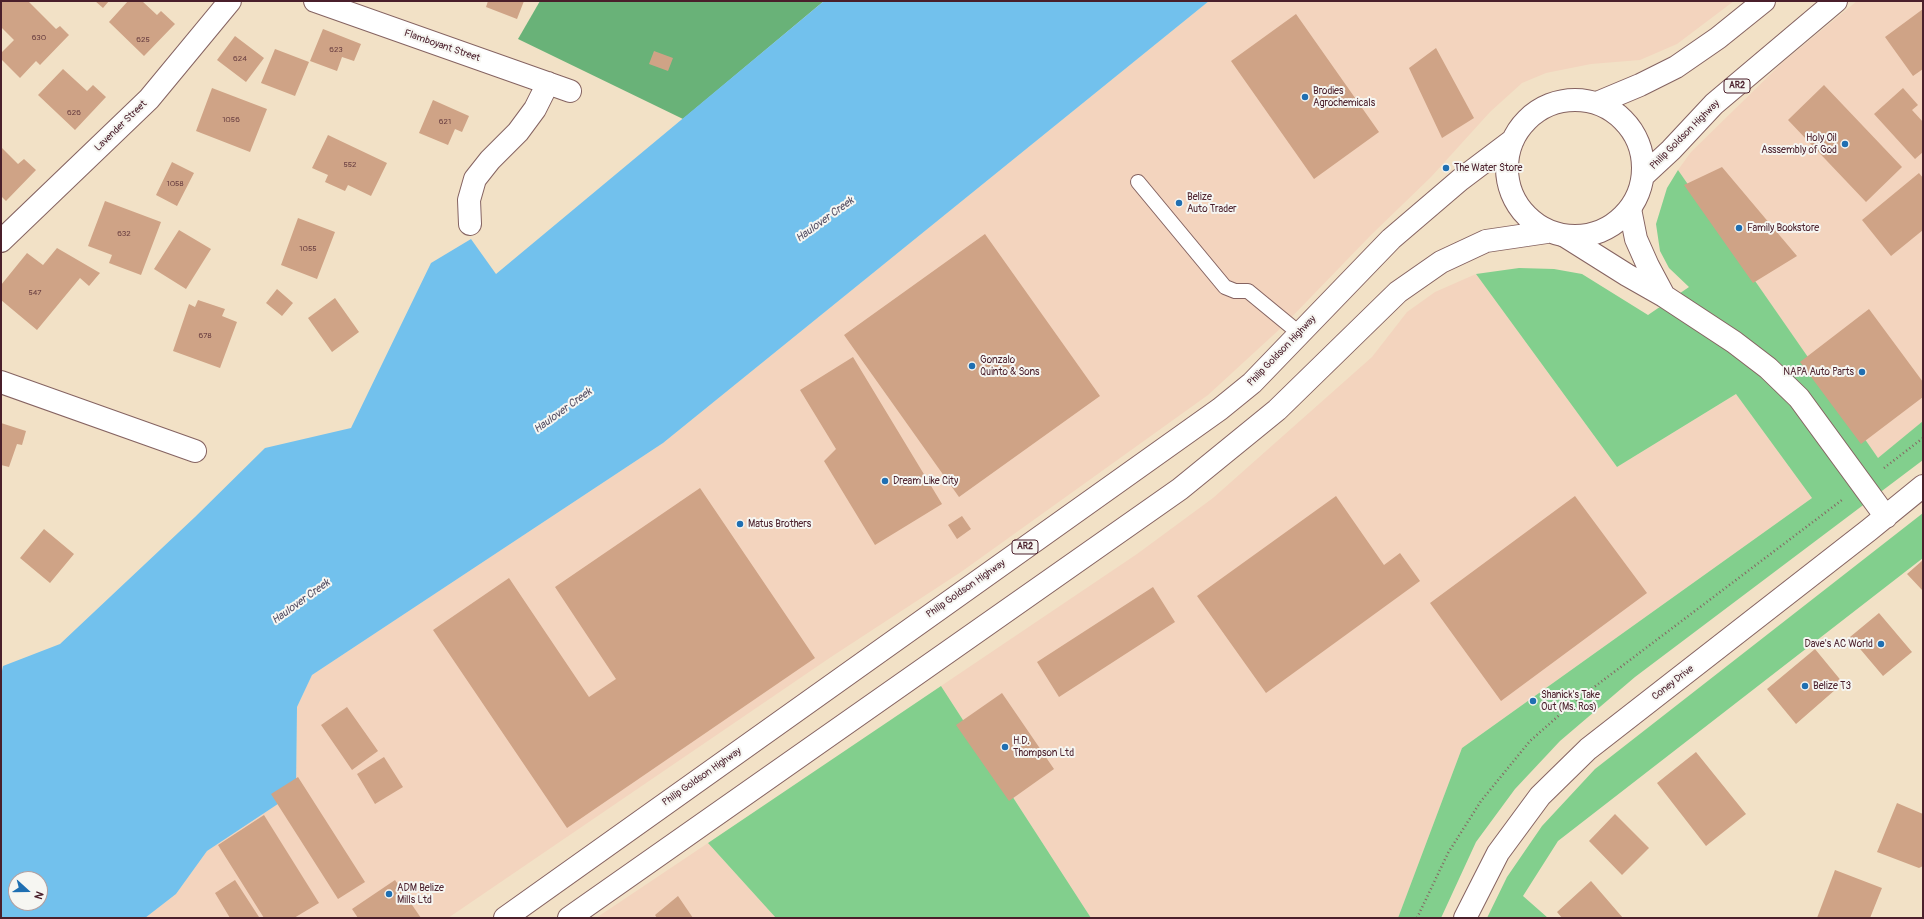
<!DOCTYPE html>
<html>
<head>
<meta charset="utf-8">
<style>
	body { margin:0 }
	#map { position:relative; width:1924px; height:919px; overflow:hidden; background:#f2e1c6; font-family:Pangolin,sans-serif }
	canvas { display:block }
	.frame { position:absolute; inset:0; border:2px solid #4a1f2b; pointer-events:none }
	.north { position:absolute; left:8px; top:871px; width:40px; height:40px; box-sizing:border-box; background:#f6f6f2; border:1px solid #b1a0a2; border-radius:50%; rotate:111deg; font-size:11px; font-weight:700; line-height:16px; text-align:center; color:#4a1f2b }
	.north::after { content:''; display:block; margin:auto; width:14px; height:18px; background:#1f6fb2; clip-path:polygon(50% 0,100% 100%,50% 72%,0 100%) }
</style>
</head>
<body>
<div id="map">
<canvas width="1924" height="919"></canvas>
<div class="frame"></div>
<div class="north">N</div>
</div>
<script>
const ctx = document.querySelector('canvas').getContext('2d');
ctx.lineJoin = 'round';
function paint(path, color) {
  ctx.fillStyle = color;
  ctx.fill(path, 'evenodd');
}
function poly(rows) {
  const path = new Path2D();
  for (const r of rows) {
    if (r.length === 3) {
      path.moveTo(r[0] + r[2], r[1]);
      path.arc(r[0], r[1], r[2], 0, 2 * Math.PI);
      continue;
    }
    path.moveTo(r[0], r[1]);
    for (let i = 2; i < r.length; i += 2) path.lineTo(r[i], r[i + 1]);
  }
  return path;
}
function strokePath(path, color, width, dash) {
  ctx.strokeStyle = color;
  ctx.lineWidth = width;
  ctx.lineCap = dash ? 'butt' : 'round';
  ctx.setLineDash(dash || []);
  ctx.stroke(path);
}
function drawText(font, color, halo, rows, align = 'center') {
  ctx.font = font + ' Pangolin,sans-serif';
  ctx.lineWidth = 4;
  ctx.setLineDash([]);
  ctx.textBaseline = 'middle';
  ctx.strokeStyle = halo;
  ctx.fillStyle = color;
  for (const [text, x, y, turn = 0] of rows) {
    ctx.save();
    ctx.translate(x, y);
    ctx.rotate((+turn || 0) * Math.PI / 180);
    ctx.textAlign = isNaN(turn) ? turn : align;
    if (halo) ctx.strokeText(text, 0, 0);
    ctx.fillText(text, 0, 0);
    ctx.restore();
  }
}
paint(poly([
	[1209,1,1734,1,1677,44,1640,60,1591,64,1546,73,1522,83,1490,112,1431,177,1371,235,1282,327,1208,395,961,572,831,657,448,918,145,918,176,894,207,851,296,792,297,707,312,675,663,443],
	[1857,1,1923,1,1923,421,1878,459,1678,170,1691,152,1783,62],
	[1476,274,1617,467,1736,394,1812,498,1462,748,1398,918,1091,918,941,686,1137,554,1213,498,1372,357,1407,312,1435,292],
	[708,843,776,918,596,918]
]), '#f3d4be');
paint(poly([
	[1678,170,1878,458,1923,421,1923,460,1635,677,1560,741,1515,789,1476,842,1441,918,1398,918,1462,748,1812,498,1736,394,1617,467,1476,274,1519,268,1554,269,1582,274,1648,315,1689,287,1669,268,1660,251,1656,224,1667,188],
	[1923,513,1923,558,1558,841,1523,896,1548,918,1487,918,1507,877,1542,826,1595,769],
	[941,686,1091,918,776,918,708,843]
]), '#82cf8d');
paint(poly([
	[540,1,824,1,683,119,518,39]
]), '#69b278');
paint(poly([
	[824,1,1209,1,663,443,312,675,297,707,296,792,207,851,176,894,145,918,1,918,1,676,3,666,60,644,195,517,265,448,351,428,431,263,471,239,496,274],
	[16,879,40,879,40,903,16,903]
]), '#72c1ed');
paint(poly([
	[1,1,28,1,56,29,60,26,69,35,40,65,36,61,20,78,1,59,1,53,14,40,1,27],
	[95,1,109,1,103,8],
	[128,1,142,1,157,15,161,11,175,24,144,56,109,22],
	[488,1,524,1,517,19,486,7],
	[1923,9,1923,69,1913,76,1885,37],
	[1296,14,1379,132,1314,179,1231,61],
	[323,29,361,44,354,61,342,57,337,71,310,61],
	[235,36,264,58,246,82,217,60],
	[1436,48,1474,118,1442,138,1409,68],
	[275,49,309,62,295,96,261,83],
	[654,51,673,58,668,71,649,64],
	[63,69,87,91,93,85,106,97,75,130,38,95],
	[1824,85,1902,167,1866,202,1788,120],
	[212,88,267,109,250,152,196,131],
	[1903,88,1918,105,1912,110,1923,122,1923,152,1915,159,1874,114],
	[433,100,469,116,462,132,455,129,448,145,419,133],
	[328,135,387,163,371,196,348,185,345,191,325,182,328,175,312,168],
	[1,147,18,164,24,159,36,170,6,201,1,196],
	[172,162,194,173,177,206,156,195],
	[1722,167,1797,256,1753,283,1684,185],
	[1919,173,1923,178,1923,230,1891,256,1862,220],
	[105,201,161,222,141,275,109,263,112,255,88,246],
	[298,218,335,232,317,279,281,265],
	[179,230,211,249,186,289,154,269],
	[985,234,1100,396,959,497,844,335],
	[57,248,100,273,89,286,80,278,37,330,1,300,1,285,27,253,43,265],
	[277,289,293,303,282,316,266,303],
	[335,298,359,332,332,352,308,318],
	[198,300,225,309,222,316,237,322,220,368,173,351,189,304,195,307],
	[1869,309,1923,382,1923,397,1861,444,1800,362],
	[853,357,942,504,875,545,824,461,836,449,800,390],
	[1,423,26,431,22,445,17,444,9,467,1,465],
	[700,488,815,658,567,828,433,630,509,578,589,697,616,679,555,587],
	[1336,496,1384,565,1400,553,1420,581,1266,693,1197,596],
	[1575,496,1647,593,1501,701,1430,603],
	[962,516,971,529,957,539,948,525],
	[44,529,74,554,50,583,20,558],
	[1923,560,1923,591,1907,574],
	[1153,587,1175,622,1059,697,1037,662],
	[1879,613,1912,652,1883,676,1850,637],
	[1815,649,1843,683,1796,724,1767,689],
	[1002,693,1054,769,1009,801,956,725],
	[347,707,378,751,352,770,321,725],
	[1696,752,1746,814,1706,846,1657,783],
	[384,757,403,787,375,804,357,774],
	[298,777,365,882,338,899,271,794],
	[1897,803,1923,814,1923,866,1919,868,1877,852],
	[1615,814,1649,848,1622,875,1589,841],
	[264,815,319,903,294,918,264,918,218,845],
	[1835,870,1882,888,1870,918,1817,918],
	[235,880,259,917,257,918,230,918,215,893],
	[395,880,421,918,358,918,352,909],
	[1591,881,1623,918,1562,918,1557,912],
	[678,896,693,918,657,918,655,915]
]), '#cfa386');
const lane = poly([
	[1138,182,1225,287,1235,291,1248,291,1299,333]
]);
const street = poly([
	[315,1,570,91],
	[470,224,469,200,475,179,490,160,518,132,535,109,548,83],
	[1,241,149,99,230,1],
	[1,382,195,451]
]);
const secondary = poly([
	[1630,209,1636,239,1648,266,1664,296],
	[1565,236,1627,275,1664,296,1734,342,1768,368,1799,398,1886,517],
	[1465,918,1498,853,1540,796,1588,749,1869,530,1923,486]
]);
const primary = poly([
	[1575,168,68],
	[1597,103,1640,85,1676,67,1718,38,1764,1],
	[1643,176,1671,150,1714,104,1836,1],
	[505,918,1220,409,1252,383,1391,239,1460,180,1513,140],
	[569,918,1180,489,1277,410,1398,292,1441,262,1486,241,1547,232]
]);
strokePath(lane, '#856361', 16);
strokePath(street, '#856361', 24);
strokePath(secondary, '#856361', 24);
strokePath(primary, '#856361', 24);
strokePath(poly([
	[1884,468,1923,438],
	[1417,918,1448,853,1481,801,1530,741,1573,703,1842,500]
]), '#856361', 2.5, [1, 3]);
strokePath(lane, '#fff', 14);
strokePath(street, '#fff', 22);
strokePath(secondary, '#fff', 22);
strokePath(primary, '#fff', 22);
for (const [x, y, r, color] of [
	[1305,97,4,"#1f6fb2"],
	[1845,144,4,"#1f6fb2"],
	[1446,168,4,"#1f6fb2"],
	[1179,203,4,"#1f6fb2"],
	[1739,228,4,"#1f6fb2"],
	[972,366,4,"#1f6fb2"],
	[1862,372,4,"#1f6fb2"],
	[885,481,4,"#1f6fb2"],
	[740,524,4,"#1f6fb2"],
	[1881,644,4,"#1f6fb2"],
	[1805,686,4,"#1f6fb2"],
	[1533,701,4,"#1f6fb2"],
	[1005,747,4,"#1f6fb2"],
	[389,894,4,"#1f6fb2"]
]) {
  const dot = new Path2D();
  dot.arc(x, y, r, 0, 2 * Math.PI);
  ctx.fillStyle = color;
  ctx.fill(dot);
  strokePath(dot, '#f6f6f2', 1.5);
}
drawText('8px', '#6b4042', null, [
	["630",39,38],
	["625",143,40],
	["623",336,50],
	["624",240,59],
	["626",74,113],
	["1056",231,120],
	["621",445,122],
	["552",350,165],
	["1058",175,184],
	["632",124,234],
	["1055",308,249],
	["547",35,293],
	["678",205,336]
]);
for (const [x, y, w] of [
	[1737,86,26],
	[1025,547,26]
]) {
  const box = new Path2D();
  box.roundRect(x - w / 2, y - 7, w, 14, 3);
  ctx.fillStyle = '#f6f6f2';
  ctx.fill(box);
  strokePath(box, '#4a1f2b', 1);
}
drawText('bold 9px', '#4a1f2b', null, [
	["AR2",1737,86],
	["AR2",1025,547]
]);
drawText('10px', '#4a1f2b', '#f6f6f2', [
	["Flamboyant Street",442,46,19],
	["Lavender Street",121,126,-44],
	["Philip Goldson Highway",1685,135,-45],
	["Philip Goldson Highway",1282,351,-46],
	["Philip Goldson Highway",966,589,-35],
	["Coney Drive",1673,683,-38],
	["Philip Goldson Highway",702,777,-35]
]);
drawText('10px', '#4a1f2b', '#f6f6f2', [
	["Brodies",1313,91],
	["Agrochemicals",1313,103],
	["Holy Oil",1837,138,"right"],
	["Asssembly of God",1837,150,"right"],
	["The Water Store",1454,168],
	["Belize",1187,197],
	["Auto Trader",1187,209],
	["Family Bookstore",1747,228],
	["Gonzalo",980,360],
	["Quinto & Sons",980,372],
	["NAPA Auto Parts",1854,372,"right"],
	["Dream Like City",893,481],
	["Matus Brothers",748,524],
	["Dave's AC World",1873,644,"right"],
	["Belize T3",1813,686],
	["Shanick's Take",1541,695],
	["Out (Ms. Ros)",1541,707],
	["H.D.",1013,741],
	["Thompson Ltd",1013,753],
	["ADM Belize",397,888],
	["Mills Ltd",397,900]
], 'left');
drawText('italic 11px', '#565065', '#f6f6f2', [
	["Haulover Creek",825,220,-36],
	["Haulover Creek",563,411,-36],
	["Haulover Creek",301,602,-36]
]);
</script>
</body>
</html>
